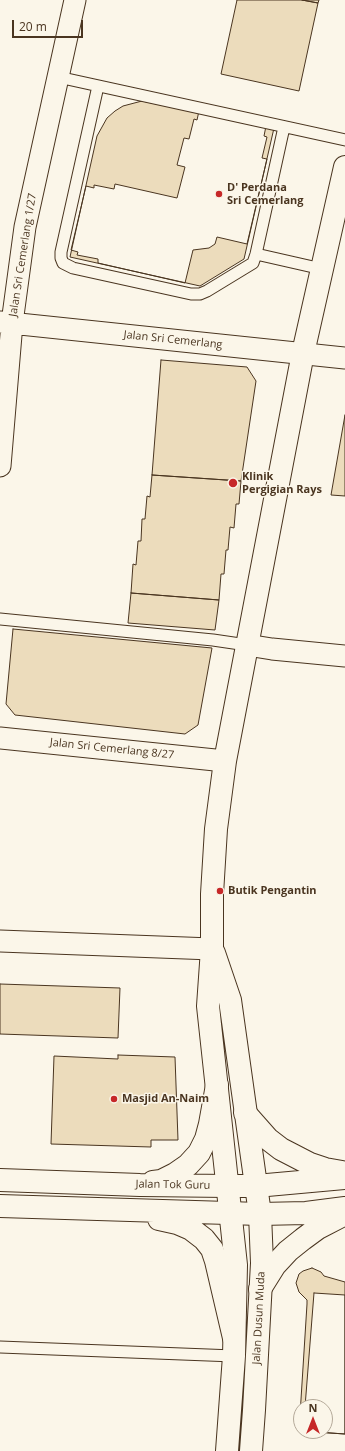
<!DOCTYPE html>
<html>
<head>
<meta charset="utf-8">
<style>
	body { margin:0 }
	#map { position:relative; width:345px; height:1451px; overflow:hidden; background:#fbf6e9; font-family:"Open Sans",sans-serif }
	canvas { display:block }
	.north { position:absolute; left:293px; top:1399px; width:40px; height:40px; box-sizing:border-box; background:#fbf6e9; border:1px solid #b4a999; border-radius:50%; rotate:0deg; font-size:11px; font-weight:700; line-height:16px; text-align:center; color:#4a3520 }
	.north::after { content:''; display:block; margin:auto; width:14px; height:18px; background:#c62828; clip-path:polygon(50% 0,100% 100%,50% 72%,0 100%) }
	.scale { position:absolute; left:12px; top:20px; width:71px; height:18px; box-sizing:border-box; border:2px solid #4a3520; border-top:0; padding-left:5px; font-size:12px; line-height:14px; white-space:nowrap; color:#4a3520; -webkit-text-stroke:3px #fbf6e9; paint-order:stroke }
</style>
</head>
<body>
<div id="map">
<canvas width="345" height="1451"></canvas>
<div class="north">N</div>
<div class="scale">20 m</div>
</div>
<script>
const ctx = document.querySelector('canvas').getContext('2d');
ctx.lineJoin = 'round';
function paint(path, color) {
  ctx.fillStyle = color;
  ctx.fill(path, 'evenodd');
}
function poly(rows) {
  const path = new Path2D();
  for (const r of rows) {
    path.moveTo(r[0], r[1]);
    for (let i = 2; i < r.length; i += 2) path.lineTo(r[i], r[i + 1]);
  }
  return path;
}
function strokePath(path, color, width, dash) {
  ctx.strokeStyle = color;
  ctx.lineWidth = width;
  ctx.lineCap = dash ? 'butt' : 'round';
  ctx.setLineDash(dash || []);
  ctx.stroke(path);
}
function drawText(font, color, halo, rows, align = 'center') {
  ctx.font = font + ' "Open Sans",sans-serif';
  ctx.lineWidth = 3;
  ctx.setLineDash([]);
  ctx.textBaseline = 'middle';
  ctx.strokeStyle = halo;
  ctx.fillStyle = color;
  for (const [text, x, y, turn = 0] of rows) {
    ctx.save();
    ctx.translate(x, y);
    ctx.rotate((+turn || 0) * Math.PI / 180);
    ctx.textAlign = isNaN(turn) ? turn : align;
    if (halo) ctx.strokeText(text, 0, 0);
    ctx.fillText(text, 0, 0);
    ctx.restore();
  }
}
const building = poly([
	[237,0,302,0,318,3,299,91,221,74,237,0],
	[302,0,319,0,318,3,302,0],
	[142,101,274,128,244,259,200,286,70,257,97,136,107,118,115,111,123,106,142,101],
	[199,111,266,126,264,136,267,137,262,158,267,159,247,244,217,237,215,244,209,248,193,250,185,283,98,263,98,259,77,255,78,252,71,250,86,186,94,188,94,185,114,189,115,184,177,198,185,167,177,165,184,138,189,139,194,119,197,120,199,111],
	[161,360,247,367,256,381,241,481,152,475,161,360],
	[345,415,345,496,331,495,345,415],
	[152,475,241,481,239,504,236,504,234,528,230,527,228,550,226,550,224,574,221,574,219,600,131,593,133,564,136,565,138,541,141,541,142,519,145,519,147,496,150,497,152,475],
	[131,593,219,600,215,630,128,623,131,593],
	[13,629,212,648,198,725,185,734,15,715,6,704,13,629],
	[0,984,120,988,118,1038,0,1034,0,984],
	[118,1055,175,1057,178,1140,151,1140,151,1147,51,1144,54,1056,118,1059,118,1055],
	[312,1268,321,1272,324,1276,345,1282,345,1434,299,1431,307,1304,307,1300,299,1292,296,1283,299,1274,303,1271,312,1268],
	[301,1407,325,1407,325,1431,301,1431,301,1407],
	[314,1293,345,1295,345,1434,303,1431,325,1431,325,1407,305,1407,314,1293]
]);
paint(building, '#ecdcbc');
strokePath(building, '#4a3520', 1);
const lane = poly([
	[58,77,345,140],
	[98,86,61,252,61,258,63,263,73,268,191,294,200,294,207,291,253,263,256,254,284,127],
	[256,254,322,269],
	[0,619,213,640,247,645],
	[0,1347,234,1356]
]);
const street = poly([
	[0,322,345,358],
	[0,466,12,323,25,227,75,0],
	[247,645,272,649,345,656],
	[0,738,225,761],
	[0,941,212,949]
]);
const secondary = poly([
	[214,953,230,1000,260,1214,262,1263,254,1410,251,1451],
	[227,1451,234,1356,236,1265,208,1006,212,949,212,894,216,829,225,761,303,353,345,167]
]);
const primary = poly([
	[245,1113,268,1139,281,1149,310,1164,325,1169,342,1172],
	[0,1180,140,1185,228,1186,256,1186,345,1178],
	[153,1182,161,1181,175,1174,188,1165,199,1153,206,1139,210,1124,217,1085],
	[0,1206,260,1214,306,1213,345,1208],
	[159,1219,177,1223,191,1229,204,1239,212,1249,216,1261,234,1338],
	[260,1289,275,1265,288,1251,303,1239,318,1228,345,1214]
]);
strokePath(lane, '#4a3520', 13);
strokePath(street, '#4a3520', 23);
strokePath(secondary, '#4a3520', 24);
strokePath(primary, '#4a3520', 24);
strokePath(lane, '#fbf6e9', 11);
strokePath(street, '#fbf6e9', 21);
strokePath(secondary, '#fbf6e9', 22);
strokePath(primary, '#fbf6e9', 22);
for (const [x, y, r, color] of [
	[219,194,4,"#c62828"],
	[233,483,5,"#c62828"],
	[220,891,4,"#c62828"],
	[114,1099,4,"#c62828"]
]) {
  const dot = new Path2D();
  dot.arc(x, y, r, 0, 2 * Math.PI);
  ctx.fillStyle = color;
  ctx.fill(dot);
  strokePath(dot, '#fbf6e9', 1.5);
}
drawText('bold 11px', '#4a3520', '#fbf6e9', [
	["D' Perdana",227,188],
	["Sri Cemerlang",227,201],
	["Klinik",242,477],
	["Pergigian Rays",242,490],
	["Butik Pengantin",228,891],
	["Masjid An-Naim",122,1099]
], 'left');
drawText('11px', '#4a3520', '#fbf6e9', [
	["Jalan Sri Cemerlang 1/27",23,255,-81],
	["Jalan Sri Cemerlang",173,340,6],
	["Jalan Sri Cemerlang 8/27",112,749,6],
	["Jalan Tok Guru",173,1185,1],
	["Jalan Dusun Muda",259,1318,-87]
]);
</script>
</body>
</html>
